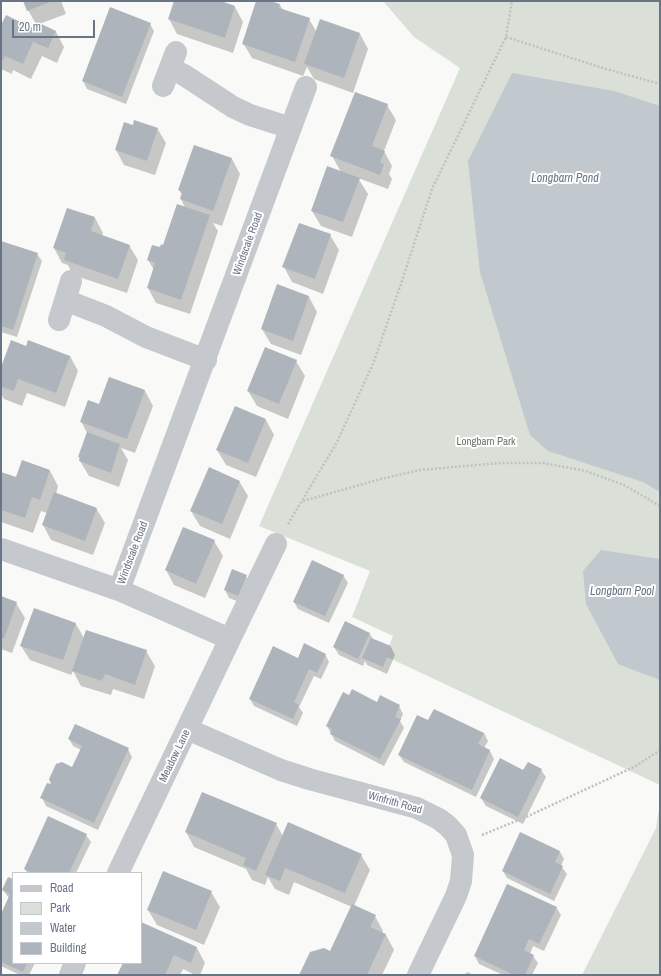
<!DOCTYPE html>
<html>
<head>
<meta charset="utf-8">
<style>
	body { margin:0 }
	#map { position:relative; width:661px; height:976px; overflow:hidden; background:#f9f9f7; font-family:"Archivo Narrow",sans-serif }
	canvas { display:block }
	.frame { position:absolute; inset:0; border:2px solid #697487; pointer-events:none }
	.legend { position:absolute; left:12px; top:872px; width:130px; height:92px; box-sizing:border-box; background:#fff; border:1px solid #c3c7cf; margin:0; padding:5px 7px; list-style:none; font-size:12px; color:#697487 }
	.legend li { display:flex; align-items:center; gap:8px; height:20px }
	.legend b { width:20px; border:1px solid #c3c7cf }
	.scale { position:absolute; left:12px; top:20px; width:83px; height:18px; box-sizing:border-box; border:2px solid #697487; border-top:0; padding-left:5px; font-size:12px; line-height:14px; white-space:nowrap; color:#697487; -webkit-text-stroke:3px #fff; paint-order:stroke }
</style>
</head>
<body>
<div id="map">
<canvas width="661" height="976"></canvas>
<div class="frame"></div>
<ul class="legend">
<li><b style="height:5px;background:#c5c8cc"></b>Road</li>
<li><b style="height:11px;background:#dae0d8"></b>Park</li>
<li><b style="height:11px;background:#c1c8ce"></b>Water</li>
<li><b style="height:11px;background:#adb4bb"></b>Building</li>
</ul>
<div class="scale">20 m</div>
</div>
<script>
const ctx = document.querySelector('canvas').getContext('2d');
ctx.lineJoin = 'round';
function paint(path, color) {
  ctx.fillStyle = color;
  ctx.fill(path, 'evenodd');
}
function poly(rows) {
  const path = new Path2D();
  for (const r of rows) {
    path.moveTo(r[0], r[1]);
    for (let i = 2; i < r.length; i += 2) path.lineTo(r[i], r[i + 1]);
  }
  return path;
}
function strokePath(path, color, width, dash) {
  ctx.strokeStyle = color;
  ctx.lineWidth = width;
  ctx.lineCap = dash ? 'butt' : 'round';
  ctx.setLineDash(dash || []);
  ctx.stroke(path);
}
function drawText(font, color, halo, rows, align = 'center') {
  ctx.font = font + ' "Archivo Narrow",sans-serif';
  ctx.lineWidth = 4;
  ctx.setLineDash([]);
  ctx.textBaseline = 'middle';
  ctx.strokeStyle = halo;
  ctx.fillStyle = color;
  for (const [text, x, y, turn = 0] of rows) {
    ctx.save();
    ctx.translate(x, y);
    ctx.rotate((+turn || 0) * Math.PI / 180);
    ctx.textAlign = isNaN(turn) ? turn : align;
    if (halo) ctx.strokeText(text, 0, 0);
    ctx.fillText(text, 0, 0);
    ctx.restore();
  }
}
paint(poly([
	[383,1,660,1,660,785,385,656,393,636,352,617,370,571,259,526,460,68,414,37],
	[660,802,660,975,582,975,656,828]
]), '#dae0d8');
paint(poly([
	[512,73,614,91,660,106,660,492,643,482,548,451,530,435,480,272,468,161],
	[601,550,660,559,660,680,618,664,586,604,583,571]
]), '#c1c8ce');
paint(poly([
	[24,1,61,1,66,14,39,24,56,32,64,47,57,63,42,56,31,79,13,70,12,74,1,69,1,28,35,30,37,26,28,10],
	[175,1,218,1,235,7,243,22,233,53,177,34,169,19],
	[257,1,267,1,280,5,283,10,309,19,316,31,360,34,368,49,353,93,314,79,307,67,303,76,252,58,243,43],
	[150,24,154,31,126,104,87,89,83,81],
	[387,105,396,120,384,151,392,166,389,174,392,179,388,189,358,178,368,194,352,237,321,226,312,211,341,172,332,156],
	[125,123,133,126,157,128,166,143,155,175,124,165,116,150],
	[195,146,232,159,240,174,222,226,213,223,218,231,190,314,156,303,148,288,154,270,148,260,164,246,185,208,181,199,182,195,179,190],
	[68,209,95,218,103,233,102,236,129,245,138,260,127,293,73,275,68,265,62,263,54,248],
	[330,235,339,250,323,294,292,282,284,267],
	[1,242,37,254,42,261,17,337,1,332],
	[278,286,309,297,317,312,301,355,271,344,262,329],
	[27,347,70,356,78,371,65,407,27,393,22,406,4,399,1,393,1,370],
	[296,361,305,376,288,419,257,406,248,391],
	[110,378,145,391,153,406,135,453,121,448,128,460,119,487,89,476,80,461,79,457,87,433,81,421,99,405],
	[266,420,274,435,256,477,226,465,217,450],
	[50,471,58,486,56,494,96,508,105,523,93,555,51,540,43,525,47,513,41,511,33,533,1,522,1,473,17,478],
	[239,481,248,496,230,539,200,526,191,511],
	[184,528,214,541,223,556,205,598,174,585,166,570],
	[343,575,348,583,329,623,298,609,294,602],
	[246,576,250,583,242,603,229,598,225,590],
	[1,597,16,603,25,618,12,653,1,649],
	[34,610,76,624,84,638,146,651,155,666,144,699,113,689,111,695,81,686,73,671,71,675,30,660,21,646],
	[370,634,373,639,391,647,395,655,387,674,367,665,365,661,363,666,339,655,334,647],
	[325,654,329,662,321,679,314,676,299,707,303,713,297,726,254,706,250,699,298,659],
	[377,703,399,706,403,714,400,721,404,728,384,766,335,741,327,726],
	[428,722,484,733,488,741,484,748,490,751,494,759,476,797,404,762,399,755],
	[69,739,128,749,132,757,98,830,46,806,42,798,53,786,73,768,81,750,73,746],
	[541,770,546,777,523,824,486,806,481,798,524,772],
	[276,824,283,836,361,855,370,870,354,906,375,916,383,931,382,933,386,935,394,950,382,975,300,975,331,953,352,907,294,882,289,895,275,889,268,877,265,885,252,880,246,869,194,847,186,832],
	[520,833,560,852,564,859,561,866,567,874,554,901,507,878,503,871],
	[86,835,91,842,76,873,27,873,25,869],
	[13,880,13,963,35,963,29,975,20,975,1,966,1,916,9,898,3,890],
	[508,885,556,907,561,915,544,951,533,946,530,954,533,956,538,963,532,975,503,975,479,964,475,956],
	[211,892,220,907,204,945,157,925,148,910],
	[142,923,197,948,205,963,200,975,195,975,183,969,180,975,119,975,124,963,141,963],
	[467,972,474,975,465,975]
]), '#0003');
paint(poly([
	[23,1,53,1,27,11],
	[174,1,221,1,235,6,225,38,168,19],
	[256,1,270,1,280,4,279,8,310,18,295,62,242,44],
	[110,7,151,23,122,97,82,81],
	[6,15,35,29,37,22,56,31,48,48,33,42,23,64,5,56,3,60,1,59,1,25],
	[320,19,360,33,344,78,304,64],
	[355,92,388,104,372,146,385,151,380,162,384,164,380,175,330,156],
	[134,120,158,128,147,161,115,150,124,122,133,125],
	[194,145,232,158,213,211,180,199,182,192,178,190],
	[327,166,360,178,343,222,311,211],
	[177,204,210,215,181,300,147,288,155,263,147,260,152,245,160,247,161,244,163,245],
	[67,208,95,217,91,231,130,245,118,279,64,260,66,253,53,248],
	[299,223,331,234,315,279,282,267],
	[1,241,38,253,13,330,1,326],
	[277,284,309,296,293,341,261,329],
	[11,340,26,346,28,340,70,356,56,393,18,379,14,391,1,387,1,367],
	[265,347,297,360,279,404,247,391],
	[109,377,145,390,127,439,80,422,88,400,99,404],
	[235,406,266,419,248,463,216,450],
	[87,432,120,444,111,473,79,461,80,457,78,457],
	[22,460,50,470,40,500,32,497,25,518,1,510,1,472,16,477],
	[209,467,240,481,222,524,190,511],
	[54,492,97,508,85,541,42,525],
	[183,527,215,540,196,584,165,570],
	[312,560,344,575,325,616,293,602],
	[232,569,247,575,238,596,224,590],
	[1,596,17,602,4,639,1,638],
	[34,608,76,623,63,660,20,646],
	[345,621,370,633,358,659,333,647],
	[86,630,147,650,135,685,105,674,102,681,72,671],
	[371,638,391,646,383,667,362,658],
	[304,643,326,654,317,673,309,669,294,702,299,705,293,719,249,699,273,646,298,658],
	[352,689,377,702,380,695,400,705,395,717,401,719,380,759,330,734,332,729,326,726,343,692,349,695],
	[434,709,484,733,478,744,490,750,472,790,398,755,417,715,428,720],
	[75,724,129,748,94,823,40,798,47,783,51,784,49,779,56,764,62,762,72,767,82,746,68,739],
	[500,758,523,770,528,762,542,769,518,817,480,798],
	[202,792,277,823,256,871,243,865,246,858,185,832],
	[48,816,87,834,69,873,32,873,24,869],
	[288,822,362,854,345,893,285,868,280,881,265,875],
	[520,832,560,851,555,862,563,866,550,894,502,871],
	[163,871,212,891,196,930,147,910],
	[8,877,13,879,13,963,27,963,23,972,1,962,1,914,10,894,2,890],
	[507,884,557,907,539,944,529,939,524,950,534,955,525,975,514,975,474,956],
	[352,904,376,915,370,927,386,934,367,975,299,975,310,952,324,948,330,951],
	[141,922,197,947,191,963,174,955,165,975,117,975,123,963,141,963]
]), '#adb4bb');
strokePath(poly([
	[506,37,606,69,660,84],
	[303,501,381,479,420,470,500,463,543,463,586,471,624,485,660,506],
	[288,524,336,444,373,364,403,278,432,189,506,37,512,1],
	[482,835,526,817,636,766,660,750]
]), '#bfc0c3', 2.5, [2, 2]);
strokePath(poly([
	[170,68,184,75,233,107,250,115,291,128],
	[163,86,176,52],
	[65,300,106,316,146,337,206,360],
	[59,320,71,281],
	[1,549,119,590,230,639,118,873],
	[119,590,306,87],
	[230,639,276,544],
	[187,729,281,770,309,779,417,808,439,819,448,826,456,835,463,855,461,881,456,896,418,975],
	[70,975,75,963]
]), '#c5c8cc', 22);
drawText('11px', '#697487', '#fff', [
	["Windscale Road",248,244,-70],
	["Windscale Road",133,553,-69],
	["Meadow Lane",175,756,-64],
	["Winfrith Road",395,803,16]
]);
drawText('11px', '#647964', '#fff', [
	["Longbarn Park",486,442]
]);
drawText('italic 12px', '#657482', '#fff', [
	["Longbarn Pond",565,179],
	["Longbarn Pool",622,592]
]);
</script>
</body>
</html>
